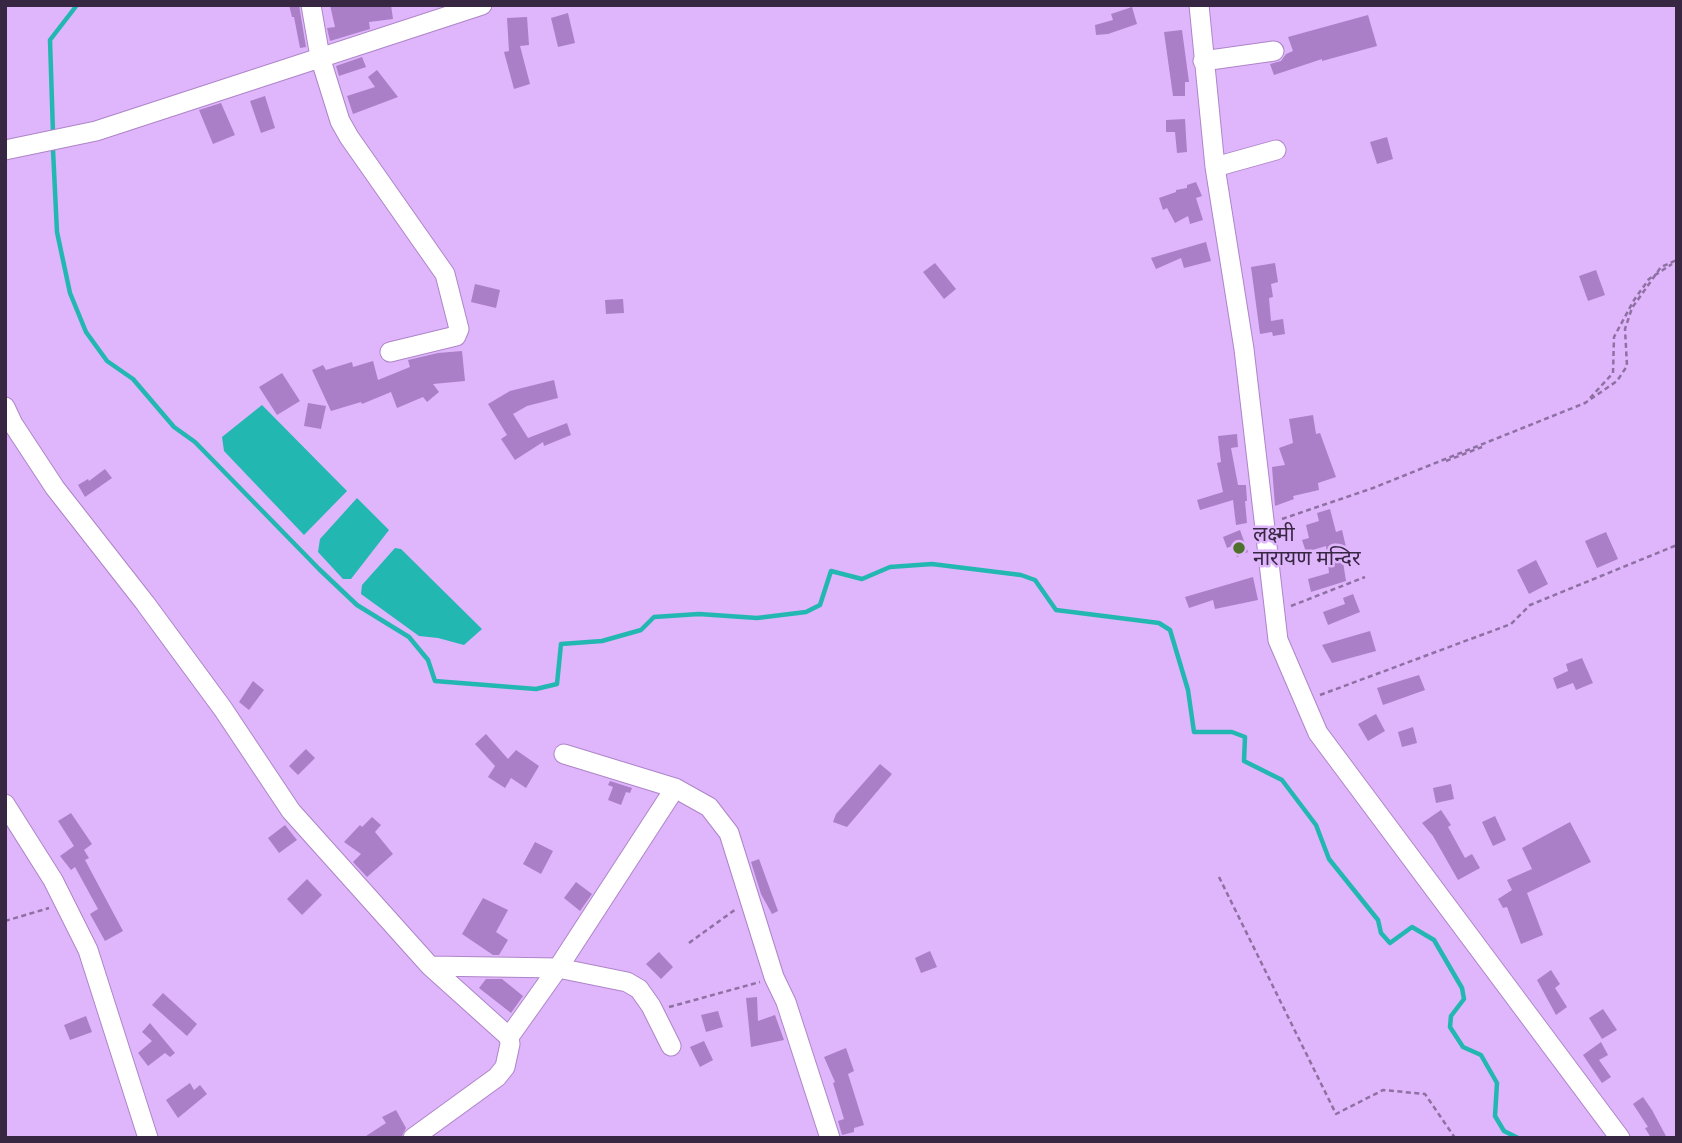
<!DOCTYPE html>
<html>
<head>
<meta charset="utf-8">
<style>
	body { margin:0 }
	#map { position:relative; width:1682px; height:1143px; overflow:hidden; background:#dfb5fb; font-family:"Roboto Condensed",sans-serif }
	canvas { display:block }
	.frame { position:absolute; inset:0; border:7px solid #372742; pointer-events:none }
</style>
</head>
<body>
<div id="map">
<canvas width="1682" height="1143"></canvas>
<div class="frame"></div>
</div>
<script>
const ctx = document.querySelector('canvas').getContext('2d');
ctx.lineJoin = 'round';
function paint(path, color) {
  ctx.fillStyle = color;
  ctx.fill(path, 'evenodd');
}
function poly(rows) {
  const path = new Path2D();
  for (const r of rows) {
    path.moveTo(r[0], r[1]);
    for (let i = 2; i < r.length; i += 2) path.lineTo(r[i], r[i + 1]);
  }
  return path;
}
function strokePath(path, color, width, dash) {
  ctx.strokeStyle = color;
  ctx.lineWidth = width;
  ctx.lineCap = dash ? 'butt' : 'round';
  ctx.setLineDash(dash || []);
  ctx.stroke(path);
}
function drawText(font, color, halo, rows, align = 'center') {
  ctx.font = font + ' "Roboto Condensed","Noto Sans Devanagari",sans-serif';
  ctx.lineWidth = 5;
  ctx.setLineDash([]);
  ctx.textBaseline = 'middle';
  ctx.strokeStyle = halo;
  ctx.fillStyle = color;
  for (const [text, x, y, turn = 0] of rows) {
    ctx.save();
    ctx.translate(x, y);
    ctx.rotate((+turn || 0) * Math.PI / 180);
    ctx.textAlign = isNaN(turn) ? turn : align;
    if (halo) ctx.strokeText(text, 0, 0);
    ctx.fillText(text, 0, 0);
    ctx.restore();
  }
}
paint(poly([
	[262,405,347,491,304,535,224,451,222,437],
	[357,498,389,530,351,579,343,579,318,552,320,539],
	[395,548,401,549,482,629,464,645,438,638,419,636,361,594,362,585]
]), '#23b7b2');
strokePath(poly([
	[53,133,50,40,77,5],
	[53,150,57,232,70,293,86,332,107,361,133,379,174,427,195,442,319,569,357,605,409,637,428,660,435,681,536,689,557,684,561,644,602,641,641,630,654,617,699,614,757,618,806,612,820,605,831,571,862,579,890,567,932,564,1021,575,1035,580,1056,610,1159,623,1170,630,1188,690,1194,732,1232,732,1245,737,1244,761,1282,780,1316,825,1329,859,1378,920,1381,933,1390,943,1412,927,1434,940,1462,988,1464,999,1451,1016,1450,1027,1463,1047,1481,1055,1497,1083,1495,1116,1504,1131,1518,1138]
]), '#23b7b2', 4.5);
paint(poly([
	[289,5,299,5,306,47,300,48,294,17,292,17],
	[330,5,391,5,393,19,369,22,370,29,330,41,327,28,335,27],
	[1132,7,1137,24,1108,34,1096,35,1095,25,1113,20,1111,14],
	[568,13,575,43,558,47,551,18],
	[1368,15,1377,46,1322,61,1322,59,1274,75,1270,64,1281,61,1286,54,1293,51,1288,37],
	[527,17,529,45,520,46,530,84,514,89,504,52,509,51,507,18],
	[1182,30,1189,82,1185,82,1185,96,1173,96,1164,32],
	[362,57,366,67,339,76,336,66],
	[377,70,398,97,353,114,347,96,375,87,368,77],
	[265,96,275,128,261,133,250,101],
	[221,103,235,135,213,144,199,110],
	[1185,119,1187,152,1177,153,1175,132,1166,132,1166,120],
	[1387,137,1393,159,1377,164,1370,142],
	[1196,182,1202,196,1196,198,1203,220,1190,224,1188,216,1175,223,1167,208,1163,210,1159,198,1176,192,1176,190,1187,188,1187,185],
	[1206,242,1211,261,1184,268,1181,258,1156,269,1151,258],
	[935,263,956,289,944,299,923,272],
	[1275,263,1278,282,1271,284,1273,297,1269,298,1271,321,1283,319,1285,334,1273,336,1272,332,1260,334,1251,267],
	[1596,270,1605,295,1588,301,1579,276],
	[475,284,500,290,496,308,471,302],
	[623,299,624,313,606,314,605,300],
	[462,351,465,381,433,384,439,392,427,402,423,397,397,408,391,392,362,404,361,402,331,411,312,370,323,365,326,370,352,362,353,367,373,361,378,380,410,367,408,360,438,353],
	[282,373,300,401,277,415,259,387],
	[554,380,558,398,527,406,513,414,528,438,567,423,571,435,544,446,543,442,515,460,501,439,507,435,488,404,510,391],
	[308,403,326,406,321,429,304,426],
	[1313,415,1316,434,1320,433,1336,477,1318,483,1319,490,1293,496,1294,499,1275,506,1272,467,1285,465,1279,448,1293,443,1289,419],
	[1237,434,1238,447,1231,448,1238,485,1246,485,1247,501,1245,501,1247,523,1236,525,1233,500,1200,510,1197,500,1223,492,1217,463,1221,462,1218,436],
	[105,469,112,478,85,497,78,485,88,479,89,481],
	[1330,509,1336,532,1342,530,1346,547,1341,549,1346,581,1311,592,1308,579,1329,573,1326,546,1306,552,1302,540,1309,538,1306,525,1319,521,1317,513],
	[1240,530,1248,552,1237,557,1232,546,1227,548,1223,537],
	[1606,532,1618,559,1597,568,1585,541],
	[1536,560,1548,584,1529,594,1517,570],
	[1253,577,1258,600,1215,609,1213,600,1189,608,1185,597],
	[1353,594,1360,612,1328,625,1323,612,1345,604,1343,598],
	[1370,631,1376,651,1332,663,1322,645],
	[1582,658,1593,683,1576,690,1573,683,1557,689,1553,678,1568,671,1566,664],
	[1419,675,1425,690,1383,705,1377,688],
	[253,681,264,690,249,710,239,702],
	[1376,714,1385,731,1368,741,1358,724],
	[1413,727,1417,743,1402,747,1398,732],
	[486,734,508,759,516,750,539,766,526,788,511,778,505,788,488,777,495,766,475,744],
	[306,749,315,758,298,775,289,766],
	[880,764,892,774,847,827,833,822,836,814],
	[610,781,632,788,630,793,626,792,621,805,608,800,613,787,608,785],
	[1451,784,1454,799,1436,803,1433,788],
	[1441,810,1451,825,1448,827,1465,858,1472,854,1480,868,1458,880,1433,836,1422,823],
	[71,813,92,844,84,850,89,858,85,860,123,931,105,941,90,914,98,909,75,867,71,870,60,856,74,846,58,821],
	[1495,816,1506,840,1493,846,1482,822],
	[372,817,381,825,375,832,393,854,367,877,353,862,361,854,344,842,360,825,362,827],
	[1570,822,1591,862,1527,893,1543,935,1521,944,1507,907,1503,908,1498,899,1512,890,1507,880,1532,869,1522,848],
	[285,825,297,840,279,853,268,838],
	[535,842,553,851,541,874,523,864],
	[759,859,778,911,772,914,761,894,751,862],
	[307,879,322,895,302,915,287,899],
	[576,882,592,894,580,911,564,898],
	[483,898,508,910,496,932,508,940,499,955,493,955,462,934],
	[930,951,937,967,921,973,915,958],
	[659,952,673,967,661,979,646,964],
	[1551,970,1560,984,1555,988,1567,1007,1556,1015,1537,980],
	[486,979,502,979,523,996,511,1013,479,988],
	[163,993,197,1024,187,1036,152,1005],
	[757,997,758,1021,775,1015,784,1040,751,1047,746,998],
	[1603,1009,1617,1030,1602,1039,1589,1018],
	[718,1011,723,1027,706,1032,701,1015],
	[86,1016,92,1032,70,1040,64,1025],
	[150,1023,175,1053,170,1057,165,1053,148,1066,138,1053,152,1041,142,1032],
	[704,1041,713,1060,700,1067,690,1047],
	[1601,1042,1608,1055,1599,1060,1611,1077,1602,1083,1583,1055],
	[846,1048,854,1071,848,1074,864,1125,854,1128,854,1132,842,1135,838,1121,844,1119,833,1083,835,1082,824,1057],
	[190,1083,194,1090,200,1085,207,1094,178,1118,166,1100],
	[1643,1097,1652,1110,1667,1138,1651,1138,1645,1128,1648,1127,1633,1104],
	[396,1110,406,1128,401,1138,363,1138,386,1123,382,1117]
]), '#ab7fc7');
const minor = poly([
	[311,5,320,57,340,121,349,137,445,274,459,329,456,336,390,352],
	[1199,5,1215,167,1244,349,1278,640,1318,733,1620,1138],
	[1203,61,1274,51],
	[5,150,96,131,482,5],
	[1215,167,1276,150],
	[5,407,13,424,55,488,145,603,223,709,291,811,430,966,509,1037],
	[564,754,675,788,709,807,729,833,774,977,786,1002,830,1138],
	[5,804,53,880,88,950,148,1138],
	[430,966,558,968,627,982,639,989,651,1006,671,1046],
	[413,1138,497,1077,505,1067,510,1044,509,1037,558,968,675,788]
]);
strokePath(minor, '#ae85c8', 21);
strokePath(poly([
	[1590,398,1613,373,1614,337,1634,300,1649,279,1672,264],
	[1446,461,1482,447],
	[1282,519,1373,488,1585,403,1617,381,1627,366,1625,329,1632,308,1661,267,1677,260],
	[1291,606,1365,577],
	[1320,695,1511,624,1530,605,1677,545],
	[1219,877,1336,1114,1383,1090,1425,1094,1455,1138],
	[5,921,49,908],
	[689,943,736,909],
	[669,1007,760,982]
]), '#8e71a2', 2.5, [5, 3.5]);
strokePath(minor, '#fff', 19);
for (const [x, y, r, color] of [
	[1239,548,7,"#4d712a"]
]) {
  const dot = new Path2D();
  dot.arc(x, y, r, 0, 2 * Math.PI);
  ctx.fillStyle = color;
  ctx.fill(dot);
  strokePath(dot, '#dfb5fb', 2.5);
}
drawText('21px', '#372742', '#dfb5fb', [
	["लक्ष्मी",1253,536],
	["नारायण मन्दिर",1253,560]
], 'left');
</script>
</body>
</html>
